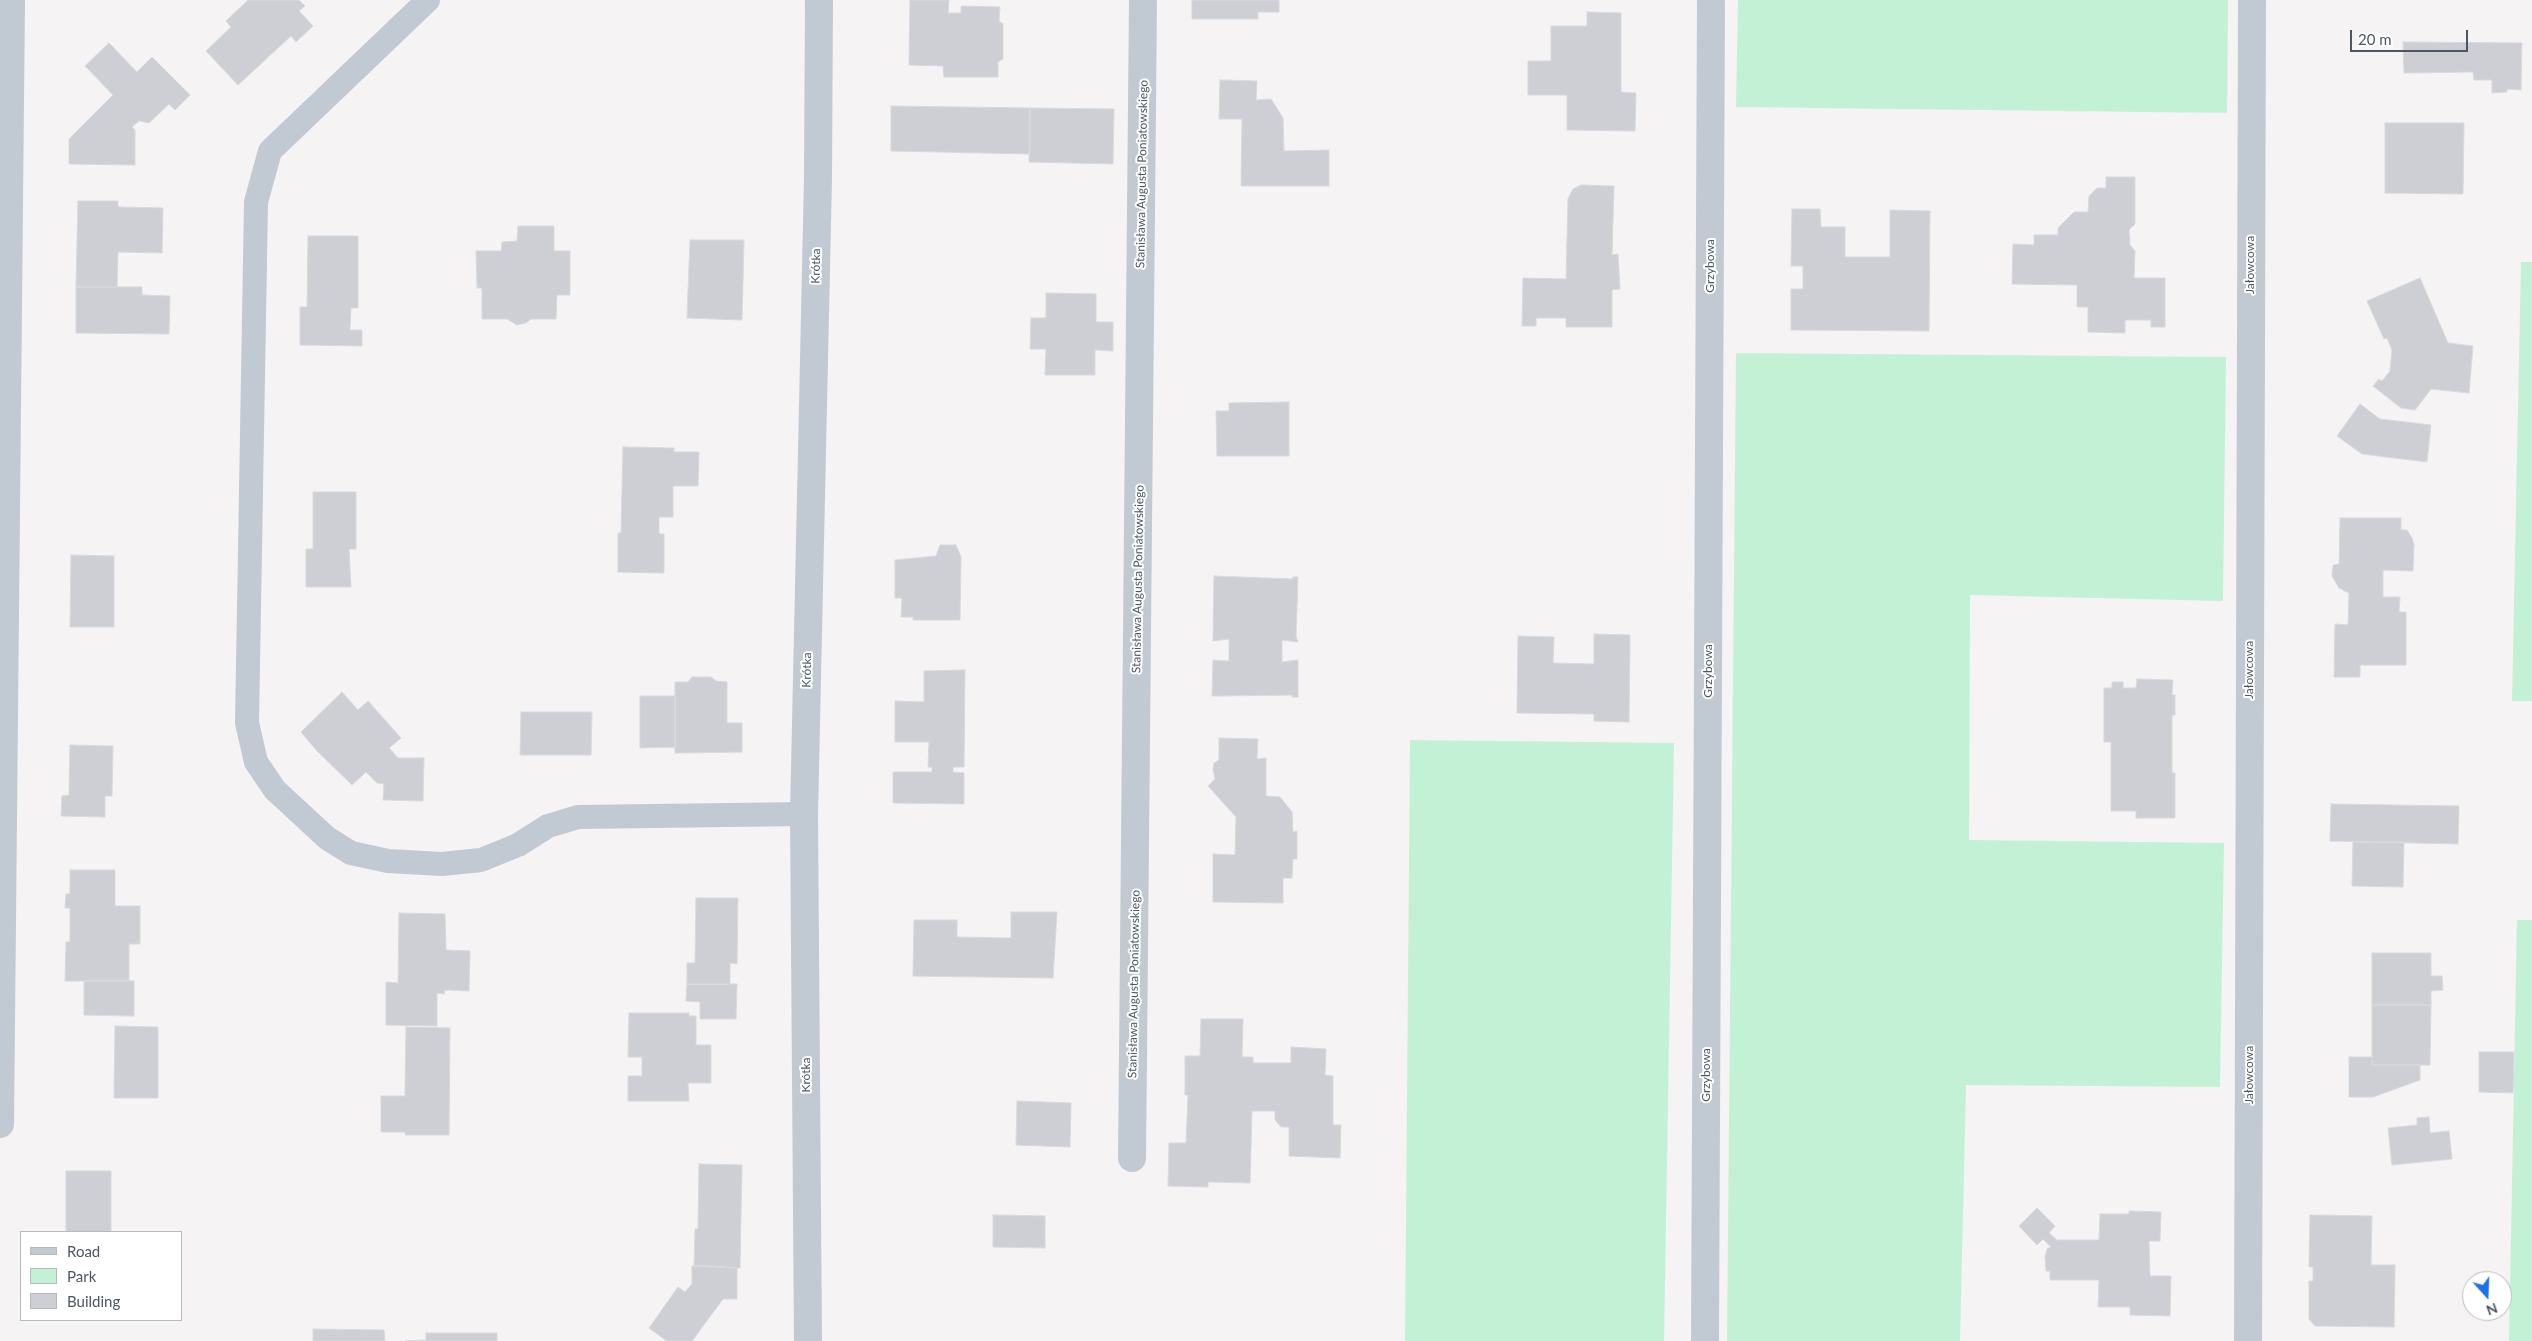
<!DOCTYPE html>
<html>
<head>
<meta charset="utf-8">
<style>
	body { margin:0 }
	#map { position:relative; width:2532px; height:1341px; overflow:hidden; background:#f5f3f3; font-family:Lato,sans-serif }
	canvas { display:block }
	.legend { position:absolute; left:20px; top:1231px; width:162px; height:90px; box-sizing:border-box; background:#fff; border:1px solid #b7bbc0; margin:0; padding:6px 9px; list-style:none; font-size:15px; color:#4a5661 }
	.legend li { display:flex; align-items:center; gap:10px; height:25px }
	.legend b { width:25px; border:1px solid #b7bbc0 }
	.north { position:absolute; left:2462px; top:1271px; width:50px; height:50px; box-sizing:border-box; background:#fff; border:1px solid #b7bbc0; border-radius:50%; rotate:160deg; font-size:14px; font-weight:700; line-height:20px; text-align:center; color:#4a5661 }
	.north::after { content:''; display:block; margin:auto; width:18px; height:22px; background:#1a73e8; clip-path:polygon(50% 0,100% 100%,50% 72%,0 100%) }
	.scale { position:absolute; left:2350px; top:30px; width:118px; height:22px; box-sizing:border-box; border:2px solid #4a5661; border-top:0; padding-left:6px; font-size:15px; line-height:18px; white-space:nowrap; color:#4a5661; -webkit-text-stroke:4px #fff; paint-order:stroke }
</style>
</head>
<body>
<div id="map">
<canvas width="2532" height="1341"></canvas>
<ul class="legend">
<li><b style="height:6px;background:#c1cad2"></b>Road</li>
<li><b style="height:14px;background:#c3f1d5"></b>Park</li>
<li><b style="height:14px;background:#cdcfd5"></b>Building</li>
</ul>
<div class="north">N</div>
<div class="scale">20 m</div>
</div>
<script>
const ctx = document.querySelector('canvas').getContext('2d');
ctx.lineJoin = 'round';
function paint(path, color) {
  ctx.fillStyle = color;
  ctx.fill(path, 'evenodd');
}
function poly(rows) {
  const path = new Path2D();
  for (const r of rows) {
    path.moveTo(r[0], r[1]);
    for (let i = 2; i < r.length; i += 2) path.lineTo(r[i], r[i + 1]);
  }
  return path;
}
function strokePath(path, color, width, dash) {
  ctx.strokeStyle = color;
  ctx.lineWidth = width;
  ctx.lineCap = dash ? 'butt' : 'round';
  ctx.setLineDash(dash || []);
  ctx.stroke(path);
}
function drawText(font, color, halo, rows, align = 'center') {
  ctx.font = font + ' Lato,sans-serif';
  ctx.lineWidth = 4;
  ctx.setLineDash([]);
  ctx.textBaseline = 'middle';
  ctx.strokeStyle = halo;
  ctx.fillStyle = color;
  for (const [text, x, y, turn = 0] of rows) {
    ctx.save();
    ctx.translate(x, y);
    ctx.rotate((+turn || 0) * Math.PI / 180);
    ctx.textAlign = isNaN(turn) ? turn : align;
    if (halo) ctx.strokeText(text, 0, 0);
    ctx.fillText(text, 0, 0);
    ctx.restore();
  }
}
paint(poly([
	[1738,0,2228,0,2227,113,1736,107],
	[2521,262,2532,262,2532,701,2512,701],
	[1736,353,2226,357,2223,601,1970,595,1969,840,2224,843,2220,1087,1966,1085,1960,1341,1727,1341],
	[1410,740,1674,743,1664,1341,1405,1341],
	[2517,920,2532,920,2532,1341,2509,1341]
]), '#c3f1d5');
const building = poly([
	[248,0,299,0,305,6,299,11,313,26,296,42,291,36,238,85,206,51,231,27,226,21,248,0],
	[910,0,949,0,948,13,961,13,961,6,1000,7,999,21,1003,24,1003,59,998,62,998,77,944,77,943,66,909,65,910,0],
	[1192,0,1279,0,1279,12,1258,12,1258,19,1192,19,1192,0],
	[1587,12,1621,13,1621,92,1636,93,1635,131,1567,130,1567,95,1528,95,1528,61,1551,61,1551,26,1587,26,1587,12],
	[2403,42,2522,43,2521,90,2507,89,2507,92,2492,93,2492,80,2474,80,2473,72,2404,73,2403,42],
	[109,43,137,72,152,57,190,95,175,110,169,104,149,123,139,121,132,127,135,130,135,165,69,164,69,139,113,95,85,66,109,43],
	[1220,80,1257,81,1256,100,1271,99,1283,118,1284,151,1329,150,1329,186,1241,186,1242,119,1219,119,1220,80],
	[891,106,1030,108,1030,154,891,151,891,106],
	[1030,108,1114,109,1113,164,1029,162,1030,108],
	[2385,123,2464,123,2463,194,2385,193,2385,123],
	[2106,177,2135,177,2135,224,2129,230,2130,245,2135,251,2134,278,2165,278,2165,327,2151,327,2151,320,2125,320,2125,333,2088,332,2088,307,2077,307,2077,285,2012,284,2013,244,2034,245,2034,235,2058,235,2058,228,2074,212,2088,212,2089,196,2097,188,2106,188,2106,177],
	[1581,185,1614,186,1612,255,1618,254,1620,289,1612,290,1612,327,1566,327,1566,318,1536,318,1536,326,1522,326,1523,278,1566,279,1568,199,1573,189,1581,185],
	[78,201,118,201,118,207,163,208,162,253,118,252,117,287,76,287,78,201],
	[1792,209,1820,209,1821,227,1845,227,1845,257,1890,257,1890,210,1930,211,1929,331,1791,330,1791,289,1803,289,1803,266,1791,266,1792,209],
	[518,226,554,226,554,251,570,251,570,295,557,295,556,319,531,319,526,323,517,325,507,319,482,319,482,288,477,288,476,251,501,251,502,242,517,241,518,226],
	[308,236,358,236,358,308,351,308,350,330,362,330,362,346,300,345,300,307,307,307,308,236],
	[690,240,744,240,742,320,687,318,690,240],
	[2420,278,2448,343,2473,346,2469,393,2431,389,2415,410,2401,408,2373,386,2379,379,2382,381,2390,371,2392,350,2387,338,2384,339,2367,301,2420,278],
	[76,287,142,287,142,295,170,296,169,334,76,333,76,287],
	[1046,293,1096,294,1096,322,1113,322,1113,351,1095,350,1095,375,1045,375,1046,349,1030,349,1031,318,1046,318,1046,293],
	[1289,402,1289,456,1217,456,1216,411,1229,411,1229,403,1289,402],
	[2360,404,2380,419,2431,425,2427,462,2362,454,2337,436,2360,404],
	[623,447,674,448,674,452,699,452,698,486,673,486,673,517,659,517,659,534,664,534,664,573,618,572,618,533,621,533,623,447],
	[313,492,356,492,356,549,349,549,351,587,306,587,306,549,313,549,313,492],
	[2340,518,2401,518,2401,530,2407,530,2412,538,2414,545,2413,571,2383,570,2383,597,2400,597,2399,612,2406,612,2406,665,2360,665,2360,677,2334,677,2335,624,2348,625,2349,593,2339,588,2332,576,2333,565,2339,564,2340,518],
	[940,545,956,545,961,557,960,620,913,620,913,617,901,617,902,598,895,598,895,560,936,556,940,545],
	[71,555,114,556,114,627,70,627,71,555],
	[1214,576,1293,579,1293,577,1298,577,1296,636,1298,642,1282,640,1282,662,1298,660,1298,697,1292,697,1292,695,1212,696,1213,660,1229,661,1229,639,1213,641,1214,576],
	[1594,634,1630,635,1629,722,1594,721,1594,714,1517,713,1518,636,1554,637,1553,663,1594,664,1594,634],
	[965,670,964,767,953,767,953,772,964,773,964,804,893,803,893,772,932,772,932,767,928,767,929,742,895,742,895,701,924,702,924,671,965,670],
	[692,677,711,677,716,681,727,682,727,723,742,723,742,752,675,753,675,682,688,682,692,677],
	[2137,679,2173,680,2172,695,2175,695,2175,715,2172,715,2172,773,2175,773,2175,818,2136,818,2136,811,2111,811,2111,742,2104,742,2104,688,2112,688,2112,682,2123,682,2123,688,2136,688,2137,679],
	[342,692,358,710,368,701,401,738,389,748,398,758,424,758,423,801,383,800,384,784,377,783,366,772,352,785,317,751,301,732,342,692],
	[640,696,675,696,675,747,640,748,640,696],
	[521,712,592,712,591,755,520,755,521,712],
	[1219,738,1258,739,1257,759,1266,758,1266,796,1280,797,1292,812,1293,832,1297,831,1297,859,1293,859,1292,878,1283,878,1283,903,1213,902,1213,854,1235,855,1236,817,1208,786,1215,779,1213,769,1214,763,1219,760,1219,738],
	[70,745,113,746,112,796,105,796,105,817,61,816,62,796,69,795,70,745],
	[2331,804,2459,806,2458,844,2330,841,2331,804],
	[2353,842,2404,842,2403,887,2352,886,2353,842],
	[70,870,115,870,115,906,140,906,140,944,129,944,129,981,65,981,66,942,70,942,70,908,65,908,66,894,70,894,70,870],
	[696,898,738,898,737,964,730,963,730,984,687,984,687,963,695,963,696,898],
	[1011,912,1057,912,1053,978,913,976,914,920,957,920,957,937,1011,938,1011,912],
	[399,913,445,914,446,950,470,951,469,991,445,990,444,994,437,993,437,1026,386,1025,386,982,398,983,399,913],
	[2372,953,2431,953,2431,976,2442,976,2443,990,2431,991,2431,1005,2372,1005,2372,953],
	[84,981,134,981,134,1016,84,1015,84,981],
	[687,984,737,984,736,1019,700,1019,700,1002,686,1001,687,984],
	[2372,1005,2431,1005,2430,1065,2372,1065,2372,1005],
	[629,1013,689,1013,689,1016,696,1016,696,1045,711,1045,711,1083,688,1083,689,1101,628,1101,628,1076,642,1076,642,1057,628,1057,629,1013],
	[1201,1019,1243,1019,1242,1057,1253,1057,1253,1063,1291,1063,1291,1047,1326,1049,1325,1075,1333,1076,1333,1125,1341,1125,1340,1158,1289,1156,1289,1127,1281,1127,1275,1120,1275,1111,1252,1111,1250,1183,1208,1182,1208,1187,1168,1186,1169,1143,1186,1143,1188,1095,1185,1095,1185,1056,1200,1056,1201,1019],
	[115,1026,158,1027,158,1098,114,1098,115,1026],
	[406,1027,450,1028,449,1135,405,1135,405,1132,381,1132,381,1096,405,1096,406,1027],
	[2479,1052,2514,1052,2513,1093,2479,1092,2479,1052],
	[2349,1057,2372,1057,2372,1065,2420,1065,2420,1080,2373,1097,2349,1097,2349,1057],
	[1017,1101,1071,1103,1070,1147,1016,1145,1017,1101],
	[2429,1117,2430,1133,2449,1131,2452,1159,2392,1165,2388,1128,2417,1125,2417,1118,2429,1117],
	[699,1164,742,1165,740,1268,694,1265,695,1229,698,1229,699,1164],
	[66,1171,111,1171,111,1232,66,1232,66,1171],
	[2037,1208,2055,1226,2049,1233,2057,1240,2099,1240,2100,1214,2129,1214,2129,1211,2161,1212,2160,1241,2149,1241,2150,1276,2171,1276,2170,1316,2130,1315,2130,1307,2098,1307,2099,1280,2050,1280,2050,1271,2046,1271,2045,1256,2047,1249,2051,1247,2043,1239,2037,1245,2019,1226,2037,1208],
	[993,1215,1045,1216,1045,1248,993,1247,993,1215],
	[2310,1215,2372,1216,2371,1265,2395,1265,2394,1327,2315,1326,2309,1319,2309,1281,2313,1281,2313,1267,2309,1267,2310,1215],
	[692,1266,737,1268,737,1299,723,1299,692,1341,667,1341,649,1328,678,1287,685,1292,692,1284,692,1266],
	[313,1329,384,1330,385,1341,313,1341,313,1329],
	[426,1333,497,1333,497,1341,405,1341,426,1340,426,1333]
]);
paint(building, '#cdcfd5');
strokePath(building, '#d7d9de', 1);
strokePath(poly([
	[428,0,270,151,256,202,247,723,256,762,275,790,327,838,351,853,388,861,442,864,481,860,518,845,548,826,578,817,804,814]
]), '#c1cad2', 24);
strokePath(poly([
	[0,1124,11,0],
	[1132,1158,1143,0],
	[808,1341,804,814,818,178,819,0],
	[1705,1341,1711,0],
	[2248,1341,2252,0]
]), '#c1cad2', 28);
drawText('12px', '#4a5661', '#fff', [
	["Stanisława Augusta Poniatowskiego",1142,174,-89],
	["Jałowcowa",2250,265,-90],
	["Krótka",816,266,-89],
	["Grzybowa",1710,266,-90],
	["Stanisława Augusta Poniatowskiego",1138,579,-89],
	["Krótka",807,670,-89],
	["Jałowcowa",2249,670,-90],
	["Grzybowa",1708,671,-90],
	["Stanisława Augusta Poniatowskiego",1134,984,-89],
	["Krótka",806,1075,-90],
	["Grzybowa",1706,1075,-90],
	["Jałowcowa",2249,1075,-90]
]);
</script>
</body>
</html>
